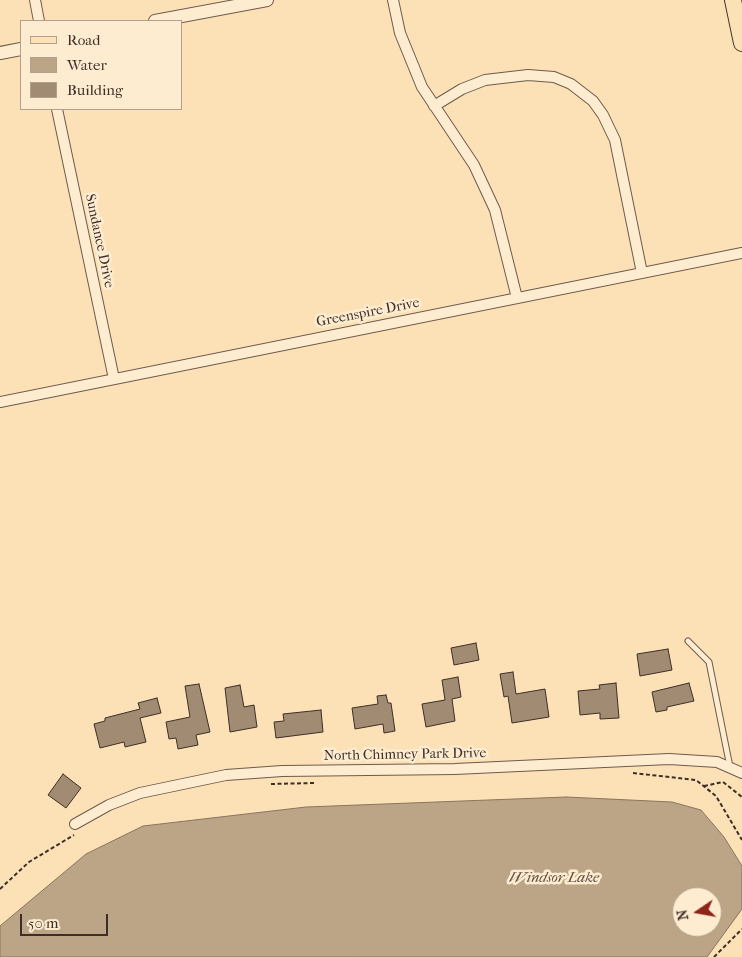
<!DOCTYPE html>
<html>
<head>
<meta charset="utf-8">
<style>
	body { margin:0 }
	#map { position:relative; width:742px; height:957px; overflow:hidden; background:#fde1b6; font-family:"IM FELL French Canon",serif }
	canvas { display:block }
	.legend { position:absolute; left:20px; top:20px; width:162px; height:90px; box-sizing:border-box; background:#feecd0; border:1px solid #b1a08d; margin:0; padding:6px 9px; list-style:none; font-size:15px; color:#3d2e28 }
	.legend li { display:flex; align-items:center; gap:10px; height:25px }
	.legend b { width:25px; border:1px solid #b1a08d }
	.north { position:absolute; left:672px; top:887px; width:50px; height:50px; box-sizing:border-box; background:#feecd0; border:1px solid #b1a08d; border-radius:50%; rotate:258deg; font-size:14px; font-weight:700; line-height:20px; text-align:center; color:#3d2e28 }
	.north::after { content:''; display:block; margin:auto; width:18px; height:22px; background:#8f2418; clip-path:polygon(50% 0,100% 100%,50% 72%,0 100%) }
	.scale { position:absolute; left:20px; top:914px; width:88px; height:22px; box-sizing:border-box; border:2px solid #3d2e28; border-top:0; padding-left:6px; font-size:15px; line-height:18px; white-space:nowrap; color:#3d2e28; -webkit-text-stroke:4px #feecd0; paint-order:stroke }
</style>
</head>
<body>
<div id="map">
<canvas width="742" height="957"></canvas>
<ul class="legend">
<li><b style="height:6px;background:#fde1b6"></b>Road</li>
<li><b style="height:14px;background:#bca486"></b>Water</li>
<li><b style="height:14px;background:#a18b72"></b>Building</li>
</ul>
<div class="north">N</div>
<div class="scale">50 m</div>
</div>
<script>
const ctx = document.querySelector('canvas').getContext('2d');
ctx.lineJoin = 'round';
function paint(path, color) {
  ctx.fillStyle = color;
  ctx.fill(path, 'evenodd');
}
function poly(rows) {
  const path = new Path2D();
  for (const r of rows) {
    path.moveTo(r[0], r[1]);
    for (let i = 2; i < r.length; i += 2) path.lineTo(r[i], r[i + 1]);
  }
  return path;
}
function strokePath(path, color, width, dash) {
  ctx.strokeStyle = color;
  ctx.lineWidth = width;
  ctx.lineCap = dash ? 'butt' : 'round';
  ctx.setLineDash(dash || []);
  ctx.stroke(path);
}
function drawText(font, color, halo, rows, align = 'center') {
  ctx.font = font + ' "IM FELL French Canon",serif';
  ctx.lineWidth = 5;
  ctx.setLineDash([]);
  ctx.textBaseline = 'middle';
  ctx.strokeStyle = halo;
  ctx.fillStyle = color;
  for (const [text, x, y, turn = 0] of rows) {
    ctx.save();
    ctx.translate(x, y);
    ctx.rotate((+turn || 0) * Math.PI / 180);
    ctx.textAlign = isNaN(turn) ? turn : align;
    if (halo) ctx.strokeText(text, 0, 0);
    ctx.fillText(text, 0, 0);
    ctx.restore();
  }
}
const water = poly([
	[566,797,672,802,701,810,724,837,742,866,742,909,707,957,0,957,0,926,86,854,143,826,306,807,566,797],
	[682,897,712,897,712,927,682,927,682,897]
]);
paint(water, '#bca486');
strokePath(water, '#897560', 1);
const building = poly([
	[476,643,479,660,454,665,451,648,476,643],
	[668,649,672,670,640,676,637,654,668,649],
	[513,672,516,694,545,689,549,717,512,723,508,696,504,697,500,674,513,672],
	[458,677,461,697,452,699,455,721,426,727,422,704,445,700,442,680,458,677],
	[616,683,619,718,600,719,600,713,580,715,578,691,600,689,599,685,616,683],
	[689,683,694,701,667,707,667,710,656,712,652,692,689,683],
	[199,684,210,732,196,735,198,745,178,749,176,738,169,739,166,722,190,717,185,686,199,684],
	[240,685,244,707,254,705,257,727,230,732,225,688,240,685],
	[386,695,388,703,391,703,395,731,384,733,383,724,355,729,352,708,378,704,377,696,386,695],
	[157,698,161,713,140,718,146,742,125,747,124,742,100,748,94,724,105,721,105,718,140,709,138,703,157,698],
	[321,710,323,732,276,738,274,722,284,721,283,714,321,710],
	[63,774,81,788,66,808,48,795,63,774]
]);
paint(building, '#a18b72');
strokePath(building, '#3d2e28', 1);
const service = poly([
	[688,641,709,662,730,767]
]);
const minor = poly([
	[35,0,39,21],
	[393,0,400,33,422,87,474,165,495,210,517,298],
	[434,106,462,89,485,80,528,75,554,77,571,84,593,101,603,115,615,140,642,273],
	[57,109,114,379],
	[0,402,742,253],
	[75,824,109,805,140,793,226,775,282,771,455,769,669,759,717,762,742,773]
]);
const tertiary = poly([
	[155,21,267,0],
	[0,53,21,49]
]);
const primary = poly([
	[733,0,742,43]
]);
strokePath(service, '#6d5b4c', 7);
strokePath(minor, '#6d5b4c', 12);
strokePath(tertiary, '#6d5b4c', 14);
strokePath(primary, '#3d2e28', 18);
strokePath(poly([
	[633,773,696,780,716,796,742,840],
	[271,784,314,783],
	[704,786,723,782,742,797],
	[0,889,29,862,74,835],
	[714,957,742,929]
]), '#3d2e28', 2, [4, 2.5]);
strokePath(service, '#feecd0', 5);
strokePath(minor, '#feecd0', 10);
strokePath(tertiary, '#feecd0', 12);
strokePath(primary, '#fde1b6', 16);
drawText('14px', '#3d2e28', '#feecd0', [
	["Sundance Drive",99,241,78],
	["Greenspire Drive",368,313,-11],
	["North Chimney Park Drive",405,755,-1]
]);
drawText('italic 15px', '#5d4c40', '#feecd0', [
	["Windsor Lake",554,878]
]);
</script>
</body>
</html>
